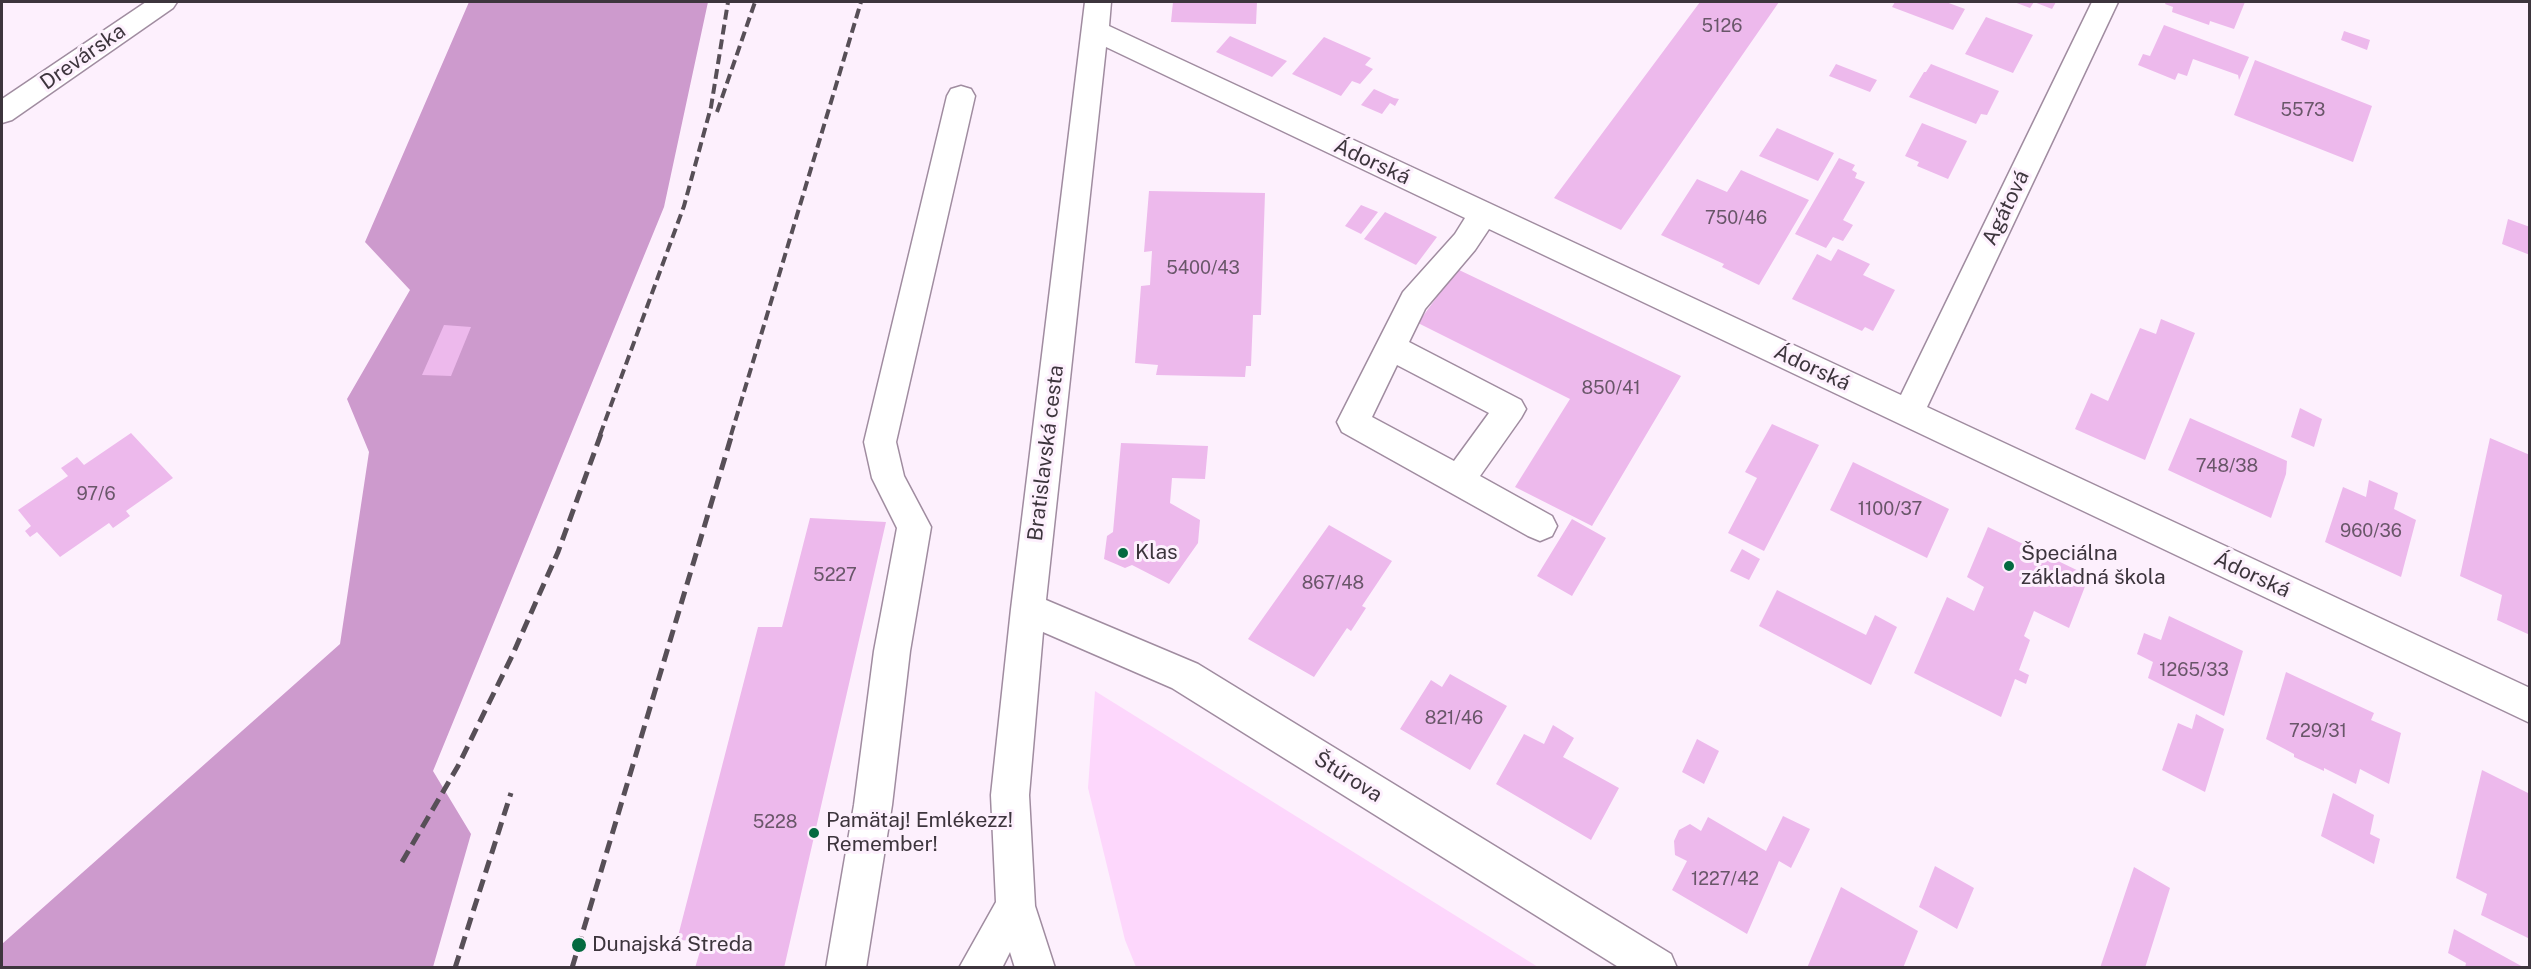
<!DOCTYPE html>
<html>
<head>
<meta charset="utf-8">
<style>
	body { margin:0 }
	#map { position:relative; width:2531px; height:969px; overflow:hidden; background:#fdf0fd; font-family:"Public Sans",sans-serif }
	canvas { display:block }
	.frame { position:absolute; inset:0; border:3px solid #3d353d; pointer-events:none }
</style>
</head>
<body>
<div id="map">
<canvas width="2531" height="969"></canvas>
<div class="frame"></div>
</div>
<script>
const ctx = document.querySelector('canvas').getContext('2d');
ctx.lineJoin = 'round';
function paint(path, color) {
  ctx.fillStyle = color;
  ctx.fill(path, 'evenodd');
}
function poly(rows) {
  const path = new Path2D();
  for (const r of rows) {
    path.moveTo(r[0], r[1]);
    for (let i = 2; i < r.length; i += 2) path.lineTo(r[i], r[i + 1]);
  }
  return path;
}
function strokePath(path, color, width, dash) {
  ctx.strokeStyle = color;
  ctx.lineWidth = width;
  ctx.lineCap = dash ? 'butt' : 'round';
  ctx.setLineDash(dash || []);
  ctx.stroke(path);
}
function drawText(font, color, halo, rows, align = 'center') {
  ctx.font = font + ' "Public Sans",sans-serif';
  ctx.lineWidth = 6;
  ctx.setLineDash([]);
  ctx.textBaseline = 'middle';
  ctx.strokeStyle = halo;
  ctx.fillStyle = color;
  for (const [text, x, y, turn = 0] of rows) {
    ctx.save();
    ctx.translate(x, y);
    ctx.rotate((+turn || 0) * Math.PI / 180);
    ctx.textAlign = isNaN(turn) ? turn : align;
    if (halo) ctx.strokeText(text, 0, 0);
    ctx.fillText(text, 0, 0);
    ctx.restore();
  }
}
paint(poly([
	[1095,691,1538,967,1136,967,1125,940,1088,788]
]), '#fdd7fc');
paint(poly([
	[469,2,708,2,664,207,433,771,471,834,433,967,2,967,2,944,340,644,369,452,347,399,410,290,365,242]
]), '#cd9acd');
paint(poly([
	[1173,2,1257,2,1256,24,1171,22],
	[1700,2,1779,2,1621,230,1554,198],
	[1895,2,1946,2,1965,9,1953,30,1892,7],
	[2014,2,2056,2,2052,9,2034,2,2030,8],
	[2166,2,2245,2,2234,29,2210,21,2209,25,2172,12,2173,7,2165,4],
	[1986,17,2033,35,2013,73,1965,54],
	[2164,25,2249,57,2239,80,2238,75,2193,59,2187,76,2178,73,2175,80,2138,65,2143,54,2150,56],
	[2344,31,2370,40,2367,50,2341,40],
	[1230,36,1287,61,1272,77,1216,52],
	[1324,37,1371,58,1365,65,1373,69,1360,84,1352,81,1341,96,1292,74],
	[2255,60,2372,106,2353,162,2234,115],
	[1836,64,1877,80,1870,92,1829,76],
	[1931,64,1999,91,1987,115,1981,114,1976,124,1909,97,1924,72,1926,72],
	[1374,89,1394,98,1399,99,1395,106,1390,103,1382,114,1361,105],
	[1922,123,1967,141,1948,179,1917,166,1919,162,1905,156],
	[1777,128,1834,153,1818,181,1759,156],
	[1839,158,1855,165,1852,170,1857,173,1855,178,1865,182,1843,220,1853,225,1850,230,1843,241,1833,237,1826,248,1795,234],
	[1741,170,1809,200,1759,285,1722,267,1724,264,1661,235,1697,179,1727,192],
	[1149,191,1265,193,1261,315,1253,315,1251,366,1246,366,1245,377,1156,375,1158,365,1135,363,1141,286,1150,285,1152,251,1144,252],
	[1361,205,1378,212,1361,234,1345,226],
	[1385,212,1437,237,1416,265,1364,239],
	[2508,219,2530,227,2530,255,2502,244],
	[1838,249,1870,264,1863,275,1895,290,1873,331,1865,327,1862,331,1792,299,1817,254,1831,261],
	[1457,269,1681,376,1592,526,1515,487,1570,399,1418,323],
	[2161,319,2195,333,2145,460,2075,429,2091,393,2108,401,2140,328,2156,334],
	[444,325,471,327,451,376,422,375],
	[2300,408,2322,419,2314,447,2291,437],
	[2190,418,2287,461,2286,474,2271,518,2168,470],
	[1772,424,1819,445,1764,551,1728,533,1757,478,1745,472],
	[131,433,173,478,126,511,130,516,113,528,109,523,60,557,37,532,30,537,25,531,31,526,18,510,68,476,61,468,77,457,84,465],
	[2490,438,2530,455,2530,635,2497,620,2502,595,2460,576],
	[1121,443,1208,446,1205,479,1172,478,1170,503,1200,520,1198,543,1169,584,1132,565,1125,568,1104,559,1107,536,1113,532],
	[1853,462,1949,509,1927,558,1830,510],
	[2369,480,2398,493,2394,509,2416,520,2401,577,2325,542,2343,487,2366,497],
	[810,518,886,522,784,968,695,968,703,941,677,940,758,627,782,627],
	[1572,519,1606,538,1572,596,1537,576],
	[1329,525,1392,561,1362,606,1366,608,1351,631,1347,628,1314,677,1248,639],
	[1988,527,2089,576,2069,628,2034,611,2024,636,2030,640,2019,670,2029,675,2026,684,2015,679,2001,717,1914,673,1947,597,1974,611,1984,587,1967,577],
	[1742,549,1760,559,1749,580,1730,571],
	[1777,590,1866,635,1875,615,1897,627,1871,685,1759,626],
	[2169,616,2243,651,2224,716,2148,678,2153,662,2137,654,2144,633,2161,640],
	[2286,672,2374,713,2371,720,2401,733,2389,784,2360,769,2356,784,2324,768,2324,771,2294,757,2294,754,2266,739],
	[1450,674,1507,706,1470,770,1400,729,1431,680,1442,687],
	[2196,714,2224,729,2205,792,2162,770,2178,723,2192,729],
	[1553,725,1574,738,1563,757,1619,788,1591,840,1496,784,1524,734,1544,744],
	[1697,739,1719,751,1704,784,1682,772],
	[2482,770,2530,794,2530,939,2481,915,2487,894,2456,878],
	[2333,793,2374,815,2370,834,2380,839,2374,864,2321,836],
	[1783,816,1810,829,1791,868,1779,861,1747,934,1672,890,1687,861,1675,855,1674,841,1679,830,1690,824,1701,831,1708,817,1766,851],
	[1935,866,1974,888,1957,929,1919,907],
	[2134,867,2170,888,2145,968,2100,968],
	[1841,887,1918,931,1903,968,1807,968],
	[2454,929,2525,968,2465,968,2466,963,2448,953]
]), '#edb9ec');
const minor = poly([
	[146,2,177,2,173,8,12,120,2,123,2,99,146,2],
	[1085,2,1111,2,1109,26,1901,395,2092,2,2118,2,1927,407,2530,688,2530,723,1489,229,1475,250,1425,309,1409,342,1521,400,1526,409,1521,418,1480,476,1552,516,1557,526,1552,536,1540,541,1528,536,1342,432,1337,422,1403,292,1455,234,1465,218,1106,47,1046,600,1198,664,1671,954,1677,968,1620,968,1172,688,1043,632,1029,795,1035,906,1055,968,1015,968,1010,952,1002,968,959,968,996,902,991,795,1011,609,1085,2],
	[1397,365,1489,413,1454,461,1372,417,1397,365],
	[961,86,971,89,975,96,896,442,904,476,931,527,910,651,892,805,866,968,826,968,854,805,874,651,897,528,872,478,864,442,947,96,951,89,961,86]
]);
strokePath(minor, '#a08ca0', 3);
paint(minor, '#fff');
strokePath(poly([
	[717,112,755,2],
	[600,435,684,206,711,107,728,2],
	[731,435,861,2]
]), '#574f57', 4, [10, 5]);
strokePath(poly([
	[402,862,458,766,512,656,558,552,601,434],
	[455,968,511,793],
	[572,968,732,434]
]), '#574f57', 5, [13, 7]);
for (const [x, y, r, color] of [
	[1123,553,6,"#046a40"],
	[2009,566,6,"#046a40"],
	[814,833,6,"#046a40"],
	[579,945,8,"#046a40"]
]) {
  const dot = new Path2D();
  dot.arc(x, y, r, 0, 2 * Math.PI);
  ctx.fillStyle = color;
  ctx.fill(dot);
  strokePath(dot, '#fdf0fd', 2);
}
drawText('18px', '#695669', null, [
	["5126",1722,26],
	["5573",2303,110],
	["750/46",1736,218],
	["5400/43",1203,268],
	["850/41",1611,388],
	["748/38",2227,466],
	["97/6",96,494],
	["1100/37",1890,509],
	["960/36",2371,531],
	["5227",835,575],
	["867/48",1333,583],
	["1265/33",2194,670],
	["821/46",1454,718],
	["729/31",2318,731],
	["5228",775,822],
	["1227/42",1725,879]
]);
drawText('21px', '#3d353d', '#fdf0fd', [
	["Drevárska",83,57,-35],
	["Ádorská",1372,162,25],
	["Agátová",2006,208,-64],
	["Ádorská",1812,368,25],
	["Bratislavská cesta",1046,453,-83],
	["Ádorská",2252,575,25],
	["Štúrova",1348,777,32]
]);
drawText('21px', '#3d353d', '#fdf0fd', [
	["Klas",1135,553],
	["Špeciálna",2021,554],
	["základná škola",2021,578],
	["Pamätaj! Emlékezz!",826,821],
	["Remember!",826,845],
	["Dunajská Streda",592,945]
], 'left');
</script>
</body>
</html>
